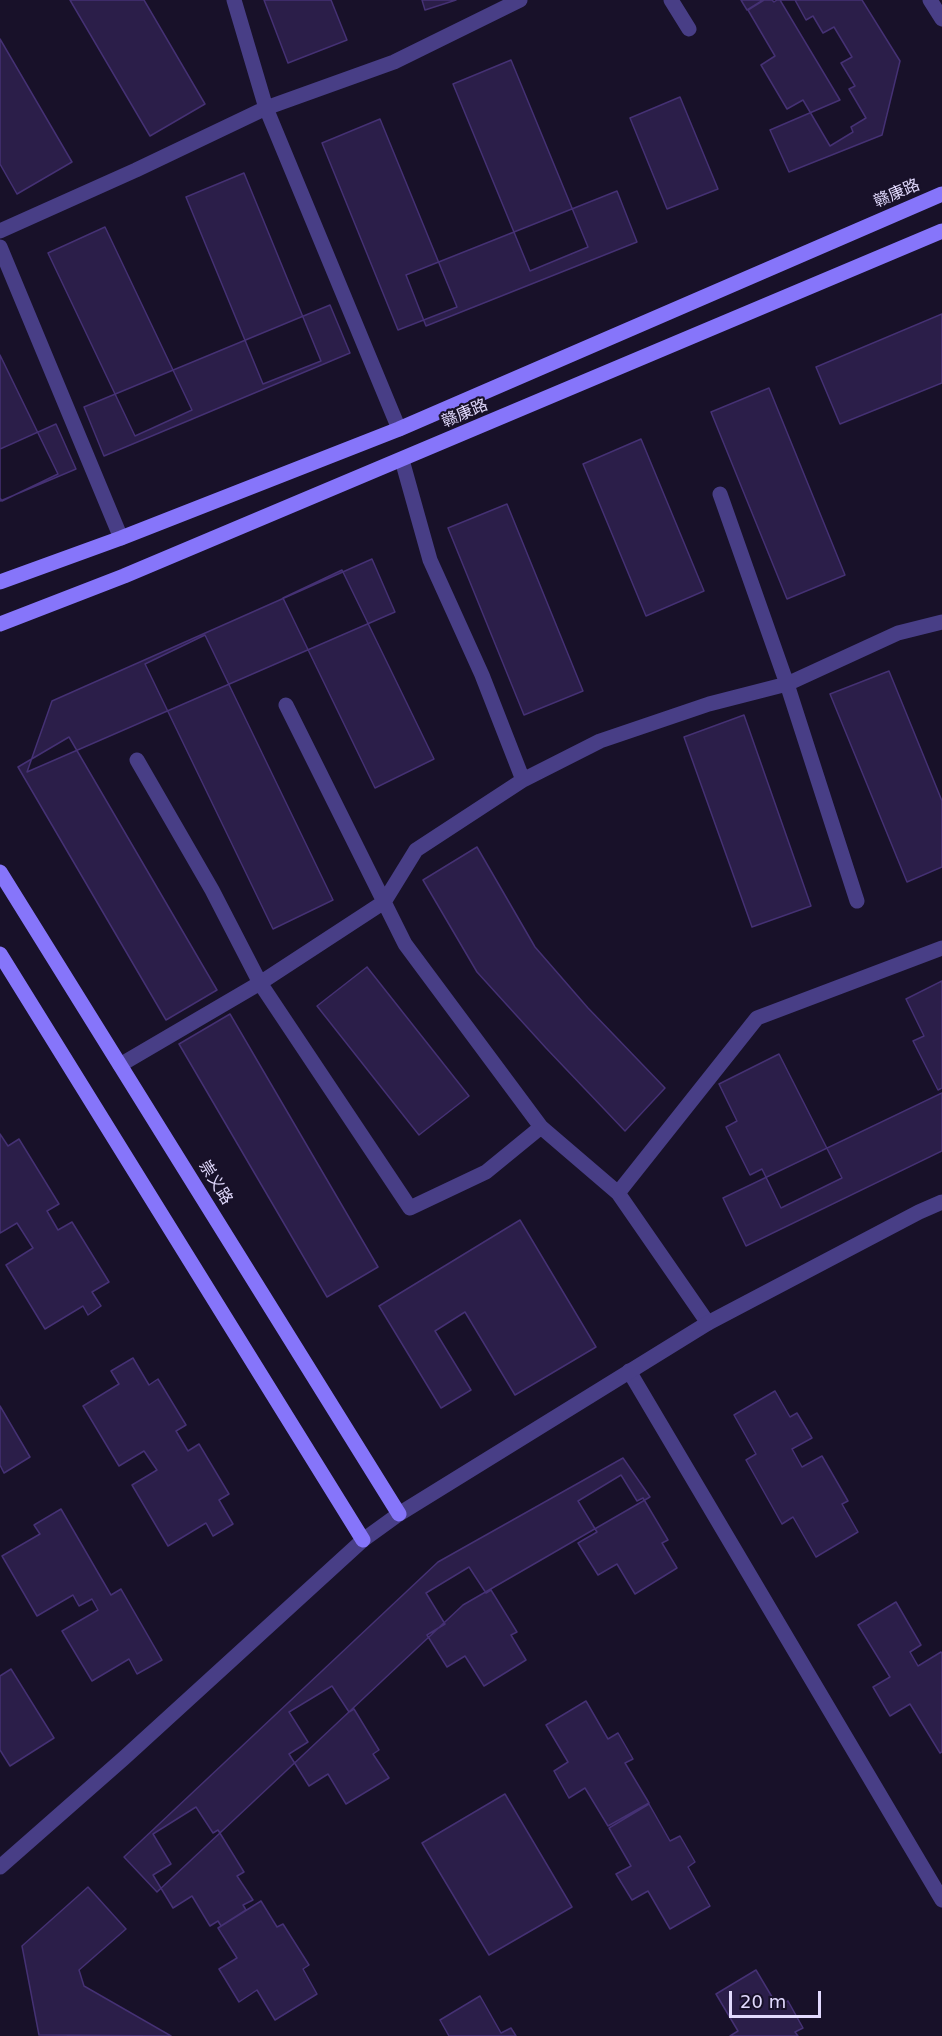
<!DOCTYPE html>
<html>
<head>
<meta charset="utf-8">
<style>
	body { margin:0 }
	#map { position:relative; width:942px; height:2036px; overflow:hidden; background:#181129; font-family:"DejaVu Sans",sans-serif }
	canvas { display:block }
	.scale { position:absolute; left:729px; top:1991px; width:92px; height:27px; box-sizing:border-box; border:3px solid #e2dafe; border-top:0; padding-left:8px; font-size:18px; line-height:21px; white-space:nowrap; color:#e2dafe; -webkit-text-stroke:4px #181129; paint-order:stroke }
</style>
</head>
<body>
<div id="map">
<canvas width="942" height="2036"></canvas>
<div class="scale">20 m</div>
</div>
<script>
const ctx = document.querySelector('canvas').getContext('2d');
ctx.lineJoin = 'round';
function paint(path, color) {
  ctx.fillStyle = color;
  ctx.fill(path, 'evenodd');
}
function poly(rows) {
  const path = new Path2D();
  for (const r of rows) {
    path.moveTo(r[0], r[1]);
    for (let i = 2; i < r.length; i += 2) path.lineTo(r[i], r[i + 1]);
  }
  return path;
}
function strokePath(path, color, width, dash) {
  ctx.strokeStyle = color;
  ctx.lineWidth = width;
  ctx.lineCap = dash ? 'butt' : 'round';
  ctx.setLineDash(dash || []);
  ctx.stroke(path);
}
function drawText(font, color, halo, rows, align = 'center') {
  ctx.font = font + ' "DejaVu Sans","Noto Sans SC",sans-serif';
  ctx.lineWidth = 4.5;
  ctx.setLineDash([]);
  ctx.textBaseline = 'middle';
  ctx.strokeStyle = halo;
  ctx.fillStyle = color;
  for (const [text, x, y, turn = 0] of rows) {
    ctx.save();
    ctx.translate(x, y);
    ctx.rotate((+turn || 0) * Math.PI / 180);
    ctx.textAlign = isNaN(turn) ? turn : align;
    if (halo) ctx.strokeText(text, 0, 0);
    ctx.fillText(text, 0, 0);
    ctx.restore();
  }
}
const building = poly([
	[70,0,144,0,205,104,150,136,70,0],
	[264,0,331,0,347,40,288,63,264,0],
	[422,0,456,0,425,10,422,0],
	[741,0,763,0,747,10,741,0],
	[764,0,772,0,774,2,777,0,795,0,806,20,813,16,823,33,834,27,852,57,841,63,855,86,849,89,866,118,851,127,853,132,830,146,803,100,787,109,761,65,775,56,748,10,764,0],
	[780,0,862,0,900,61,882,135,789,172,770,130,840,100,780,0],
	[0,39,72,162,17,194,0,164,0,39],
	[511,60,588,247,530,271,453,84,511,60],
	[680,97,718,189,667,209,630,118,680,97],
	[380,119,457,307,398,330,322,143,380,119],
	[244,173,321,361,263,384,186,197,244,173],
	[617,191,637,242,426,326,406,275,617,191],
	[105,227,192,410,135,436,48,253,105,227],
	[330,305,350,353,104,456,84,407,330,305],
	[942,314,942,383,840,424,816,367,942,314],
	[0,355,58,474,2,501,0,498,0,355],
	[769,388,845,575,787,599,711,412,769,388],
	[56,424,76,469,0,501,0,449,56,424],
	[641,439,704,591,646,616,583,464,641,439],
	[507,504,583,691,524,715,448,528,507,504],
	[372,559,395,612,27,772,52,701,372,559],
	[342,570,434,759,375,788,283,598,342,570],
	[205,635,333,900,273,929,145,664,205,635],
	[889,671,942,801,942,867,907,882,830,694,889,671],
	[744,715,811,906,752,927,684,737,744,715],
	[69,737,217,990,166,1020,18,767,69,737],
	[477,847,535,947,588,1008,665,1088,625,1131,546,1048,477,972,423,880,477,847],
	[367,967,469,1096,419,1135,317,1006,367,967],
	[942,981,942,1088,938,1090,913,1041,924,1036,906,999,942,981],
	[230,1014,378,1267,327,1297,179,1044,230,1014],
	[779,1054,842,1178,781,1208,762,1169,750,1175,726,1127,737,1121,719,1084,779,1054],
	[942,1093,942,1151,746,1246,723,1198,942,1093],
	[0,1134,8,1146,19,1139,59,1204,47,1211,58,1230,72,1222,109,1282,92,1292,101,1306,88,1315,83,1306,45,1329,6,1265,33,1248,17,1223,0,1233,0,1134],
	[520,1220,596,1347,515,1395,465,1312,435,1331,471,1390,441,1408,379,1306,520,1220],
	[133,1358,149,1385,158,1379,186,1425,176,1431,188,1451,199,1444,229,1494,219,1500,233,1524,213,1536,206,1523,168,1546,132,1485,157,1470,144,1451,119,1466,83,1406,119,1384,111,1371,133,1358],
	[775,1391,790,1417,797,1413,812,1438,792,1449,802,1467,822,1456,848,1501,842,1504,858,1532,816,1557,793,1517,782,1524,746,1460,756,1454,734,1415,775,1391],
	[0,1406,30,1457,4,1473,0,1465,0,1406],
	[623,1458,650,1497,463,1605,157,1892,124,1857,438,1562,623,1458],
	[621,1475,637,1501,643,1498,668,1540,662,1543,677,1568,635,1594,617,1564,598,1575,578,1543,597,1532,578,1501,621,1475],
	[61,1509,111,1595,121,1589,162,1660,137,1674,129,1659,92,1681,62,1631,98,1610,92,1599,79,1606,73,1595,37,1616,2,1556,40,1534,34,1525,61,1509],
	[469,1567,486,1593,491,1590,517,1632,511,1635,526,1660,484,1686,465,1656,447,1667,427,1635,445,1624,426,1593,469,1567],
	[896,1602,921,1645,910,1652,918,1666,941,1652,942,1653,942,1752,940,1753,910,1704,890,1716,873,1687,890,1677,858,1625,896,1602],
	[11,1669,54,1738,10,1766,0,1750,0,1676,11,1669],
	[332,1686,349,1712,354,1709,379,1750,373,1754,389,1778,346,1804,328,1774,309,1786,289,1754,308,1742,289,1712,332,1686],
	[586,1701,608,1739,618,1733,633,1759,625,1763,649,1803,608,1826,585,1788,569,1798,554,1771,568,1762,546,1725,586,1701],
	[505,1794,572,1907,489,1955,422,1843,505,1794],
	[649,1804,670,1841,680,1836,695,1862,688,1867,710,1906,670,1929,648,1891,632,1900,616,1874,631,1866,609,1828,649,1804],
	[196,1807,213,1833,218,1830,244,1872,237,1876,253,1900,243,1905,246,1910,221,1926,218,1921,210,1926,192,1896,173,1908,153,1875,171,1864,153,1834,196,1807],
	[88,1887,126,1929,79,1970,84,1986,171,2036,39,2035,22,1946,88,1887],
	[261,1901,277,1927,283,1924,309,1965,303,1969,317,1994,275,2020,257,1990,239,2002,219,1969,237,1958,218,1928,261,1901],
	[756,1970,778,2007,788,2001,803,2028,795,2032,798,2036,730,2036,738,2031,716,1994,756,1970],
	[480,1996,501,2033,511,2028,516,2036,449,2036,440,2020,480,1996]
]);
paint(building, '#2b1e49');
strokePath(building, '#453174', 1.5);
strokePath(poly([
	[234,0,266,108,399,429],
	[671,0,689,29],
	[0,231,136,170,266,108,394,62,520,0],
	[0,247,121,538],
	[402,460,430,560,482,675,523,780],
	[720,494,787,684,857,901],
	[137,760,212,890,260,983,410,1208,486,1172,541,1127,405,944,286,705],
	[120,1065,260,983,384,902,416,850,523,780,600,741,709,704,787,684,898,633,942,622],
	[541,1127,618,1193,708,1323],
	[618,1193,757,1018,942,948],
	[629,1371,942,1900]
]), '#483e86', 15);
strokePath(poly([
	[930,0,942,19],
	[0,1867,124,1758,363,1540,399,1514,708,1323,919,1212,942,1202]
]), '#483e86', 15);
strokePath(poly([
	[0,582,121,538,399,429,942,194],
	[0,624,124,576,942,231],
	[0,872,399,1514],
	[0,954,363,1540]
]), '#8675fa', 15);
drawText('16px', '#e2dafe', '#181129', [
	["赣康路",897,194,-23],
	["赣康路",465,414,-23],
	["崇义路",215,1183,58]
]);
</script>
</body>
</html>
